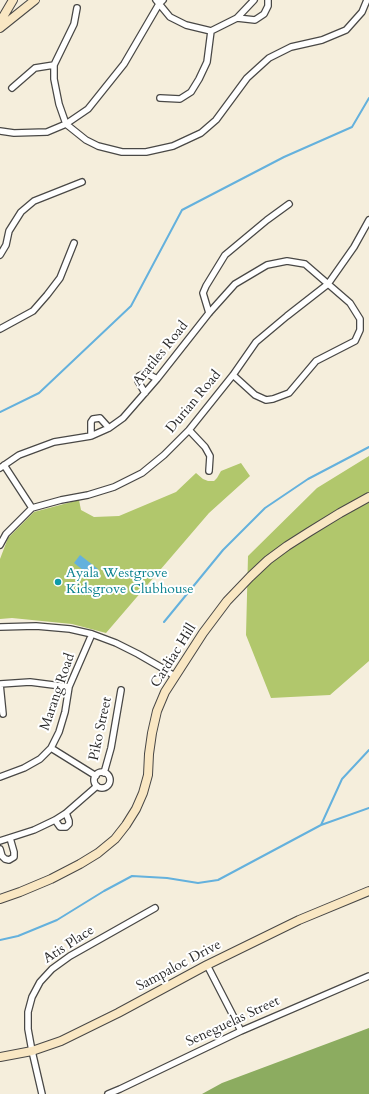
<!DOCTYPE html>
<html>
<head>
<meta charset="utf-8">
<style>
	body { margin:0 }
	canvas { display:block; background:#f5eedc }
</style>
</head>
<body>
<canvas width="369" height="1094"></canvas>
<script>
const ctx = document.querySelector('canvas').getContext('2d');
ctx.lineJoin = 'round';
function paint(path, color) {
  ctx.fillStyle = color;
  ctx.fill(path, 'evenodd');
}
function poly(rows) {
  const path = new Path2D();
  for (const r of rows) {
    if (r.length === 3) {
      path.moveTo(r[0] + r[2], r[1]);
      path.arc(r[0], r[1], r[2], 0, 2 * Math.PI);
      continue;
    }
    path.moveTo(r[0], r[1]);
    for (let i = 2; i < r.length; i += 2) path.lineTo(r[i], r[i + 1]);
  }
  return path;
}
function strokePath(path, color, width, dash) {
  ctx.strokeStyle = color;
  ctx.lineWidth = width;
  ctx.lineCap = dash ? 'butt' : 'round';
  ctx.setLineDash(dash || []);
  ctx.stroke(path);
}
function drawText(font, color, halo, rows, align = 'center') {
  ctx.font = font + ' Cardo,serif';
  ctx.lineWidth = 4;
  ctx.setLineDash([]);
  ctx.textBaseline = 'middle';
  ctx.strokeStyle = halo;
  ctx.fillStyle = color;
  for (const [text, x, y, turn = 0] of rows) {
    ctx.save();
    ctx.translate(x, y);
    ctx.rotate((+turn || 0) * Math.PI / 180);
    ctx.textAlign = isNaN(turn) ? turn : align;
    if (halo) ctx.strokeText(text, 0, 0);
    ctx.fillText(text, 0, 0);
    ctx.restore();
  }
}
paint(poly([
	[369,456,369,661,330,695,271,698,246,635,248,556,317,488],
	[241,463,250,476,209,513,106,633,72,624,12,618,0,619,0,559,8,538,34,512,79,500,81,510,94,517,119,516,176,492,196,473,203,479,208,481,214,481,217,478,221,471]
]), '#b1c76c');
paint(poly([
	[369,1028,369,1094,202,1094,222,1083]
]), '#8cac60');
paint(poly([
	[80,555,98,569,92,577,74,563]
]), '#64b1dd');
strokePath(poly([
	[0,412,39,393,131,306,182,210,284,157,352,127,369,98],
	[164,622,223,550,265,508,308,479,369,447],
	[321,825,342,779,369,750],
	[0,940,18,936,57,920,104,891,132,876,167,878,198,883,218,880,321,825,369,808]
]), '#64b1dd', 2);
const street = poly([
	[156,0,170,17,186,25,211,31,237,18,254,0],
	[77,8,74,24,54,65,54,79,59,104,66,124,86,140,98,146,122,152,146,152,173,146,201,133,216,120,247,78,269,58,291,47,322,40,346,30,362,12,367,0],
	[237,18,255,20,264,14,268,6,268,0],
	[12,88,35,68,54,65],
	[160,98,180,99,191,92,199,79,207,62,211,31],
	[0,131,14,133,47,132,66,124,88,109,124,64,159,4,163,0],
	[0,255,6,245,9,231,21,212,34,201,82,182],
	[209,313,203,293,206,286,225,255,267,220,289,204],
	[0,329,33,311,47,295,60,278,74,243],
	[145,393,138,381,139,376,143,374,148,374,157,379],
	[189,430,205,447,210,456,209,471],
	[91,436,91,422,93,419,100,418,109,428],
	[4,465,32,508],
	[0,468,19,455,54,442,91,436,109,428,123,418,157,379,209,313,235,284,267,265,287,261,305,264,350,303,360,319,360,330,355,341,316,361,289,393,273,399,266,400,255,395,233,375],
	[0,545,6,534,32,508,61,500,88,495,114,487,142,473,164,455,189,430,233,375,256,342,287,316,328,284,354,247,369,220],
	[0,627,36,626,70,629,92,634,116,643,138,654,164,669,174,676],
	[0,684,30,682,69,687],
	[0,684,3,714],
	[51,748,96,776],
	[102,780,8],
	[104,773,111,748,121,690],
	[0,777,24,768,40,759,51,748,59,732,65,712,69,687,92,634],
	[55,820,60,827,66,827,69,824,69,821,66,813],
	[0,841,34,830,55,820,66,813,97,786],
	[0,849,2,856,5,859,9,860,14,857,14,852,10,838],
	[207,965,241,1031],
	[42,1094,32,1051,28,1029,28,1012,32,997,40,982,52,969,70,956,155,908],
	[108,1094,120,1089,241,1031,369,976]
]);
const secondary = poly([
	[0,22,13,0],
	[0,28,35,0],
	[0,899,20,892,51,879,80,864,98,853,115,839,126,825,136,809,143,793,148,775,149,754,152,733,157,711,165,692,203,633,227,601,250,577,268,560,287,546,309,532,340,513,369,497],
	[0,1057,32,1051,61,1041,118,1013,207,965,299,920,369,891]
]);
strokePath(street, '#494846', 8);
strokePath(secondary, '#494846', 10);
strokePath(street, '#fff', 5.5);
strokePath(secondary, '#f9e7c3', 8);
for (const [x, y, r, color] of [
	[58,582,4,"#0f9aa8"]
]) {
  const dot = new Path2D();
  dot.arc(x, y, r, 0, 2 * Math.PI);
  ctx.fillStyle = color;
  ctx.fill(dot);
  strokePath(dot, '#fff', 1.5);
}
drawText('14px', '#2b2b2b', '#fff', [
	["Aratiles Road",161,354,-51],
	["Durian Road",194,402,-50],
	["Cardiac Hill",174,656,-58],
	["Marang Road",58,692,-71],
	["Piko Street",101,729,-78],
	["Atis Place",69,945,-33],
	["Sampaloc Drive",179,966,-28],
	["Seneguelas Street",233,1022,-25]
]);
drawText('14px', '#0d838f', '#fff', [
	["Ayala Westgrove",66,574],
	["Kidsgrove Clubhouse",66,590]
], 'left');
</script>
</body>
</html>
